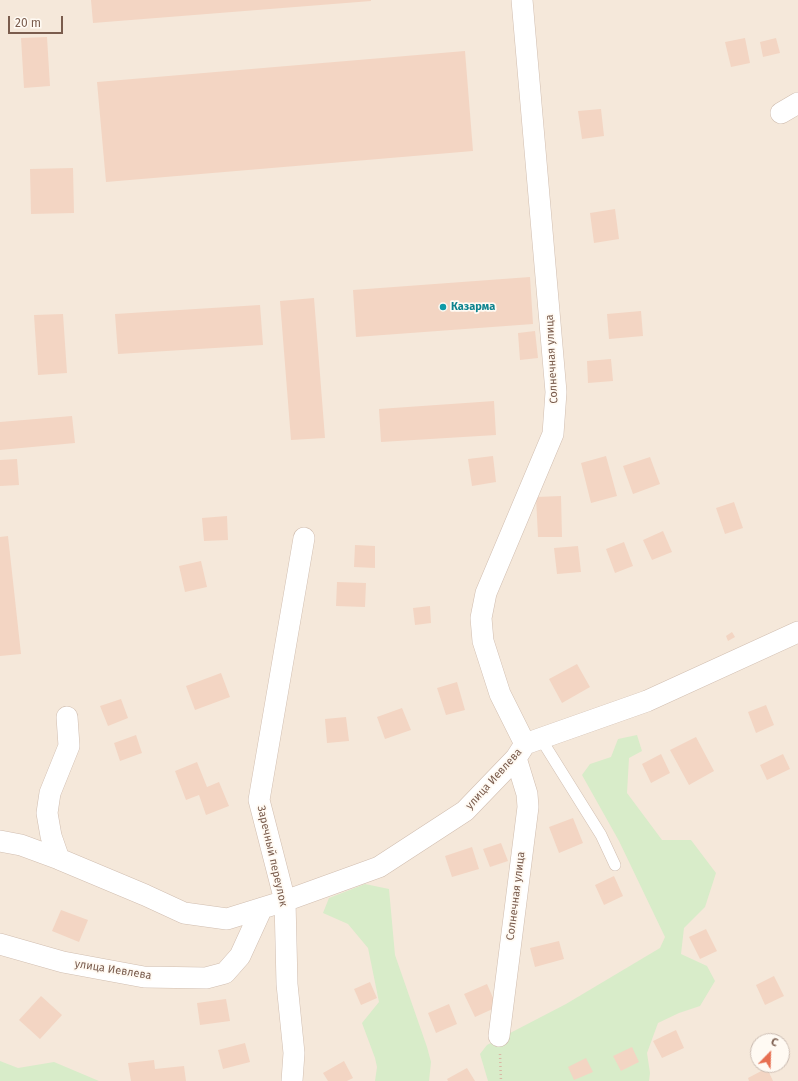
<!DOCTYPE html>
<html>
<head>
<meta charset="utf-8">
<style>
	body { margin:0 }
	#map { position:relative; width:798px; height:1081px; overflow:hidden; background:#fdf6ec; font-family:"Fira Sans",sans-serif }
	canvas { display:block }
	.north { position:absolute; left:750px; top:1033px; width:40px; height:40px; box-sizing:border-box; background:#fffaf3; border:1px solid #cabbb1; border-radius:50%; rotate:23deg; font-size:11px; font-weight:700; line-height:16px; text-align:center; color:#7a5c4d }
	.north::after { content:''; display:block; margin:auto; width:14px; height:18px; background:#e76f51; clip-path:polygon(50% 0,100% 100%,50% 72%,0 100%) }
	.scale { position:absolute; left:8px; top:16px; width:55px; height:18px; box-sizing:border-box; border:2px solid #7a5c4d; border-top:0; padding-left:5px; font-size:12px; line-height:14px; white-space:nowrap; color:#7a5c4d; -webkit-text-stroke:3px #fffaf3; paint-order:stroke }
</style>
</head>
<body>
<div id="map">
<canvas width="798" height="1081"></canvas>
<div class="north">С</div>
<div class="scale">20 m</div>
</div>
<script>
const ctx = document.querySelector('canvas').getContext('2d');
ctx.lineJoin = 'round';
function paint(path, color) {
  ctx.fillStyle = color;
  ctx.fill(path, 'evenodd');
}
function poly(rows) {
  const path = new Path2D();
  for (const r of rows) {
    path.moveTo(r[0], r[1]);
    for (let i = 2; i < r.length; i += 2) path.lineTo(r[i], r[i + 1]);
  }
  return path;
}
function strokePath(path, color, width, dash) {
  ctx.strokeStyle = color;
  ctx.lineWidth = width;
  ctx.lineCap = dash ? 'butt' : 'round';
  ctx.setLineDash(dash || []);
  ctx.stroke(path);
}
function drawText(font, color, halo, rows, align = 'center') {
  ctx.font = font + ' "Fira Sans",sans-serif';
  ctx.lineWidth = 3.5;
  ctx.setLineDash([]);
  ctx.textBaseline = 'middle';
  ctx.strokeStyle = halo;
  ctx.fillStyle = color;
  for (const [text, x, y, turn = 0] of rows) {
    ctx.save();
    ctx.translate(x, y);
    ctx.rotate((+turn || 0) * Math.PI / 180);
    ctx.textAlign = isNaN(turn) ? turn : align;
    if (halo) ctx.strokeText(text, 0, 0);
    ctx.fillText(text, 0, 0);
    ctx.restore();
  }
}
paint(poly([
	[0,0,798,0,798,1081,0,1081],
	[758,1041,782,1041,782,1065,758,1065]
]), '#f5e8da');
paint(poly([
	[637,735,642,751,629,758,627,793,662,840,691,840,716,873,705,907,684,928,681,954,707,966,715,981,700,1006,679,1013,658,1023,647,1053,650,1073,649,1081,488,1081,480,1054,487,1045,566,1004,660,948,665,937,619,841,582,775,590,764,611,757,618,739],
	[365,884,389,889,395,955,427,1047,431,1062,429,1081,375,1081,377,1067,375,1058,362,1023,379,1002,368,948,348,924,323,913,329,898],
	[0,1061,18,1068,54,1062,99,1081,0,1081]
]), '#d8ecc9');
paint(poly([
	[91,0,371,0,371,1,93,23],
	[47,37,50,86,24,88,21,38],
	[745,38,750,63,731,67,725,42],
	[776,38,780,53,763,57,760,42],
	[465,51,473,151,106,182,97,82],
	[601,109,604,136,582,139,578,111],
	[73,168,74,213,31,214,30,169],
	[615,209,619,239,594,243,590,213],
	[530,277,533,324,356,337,353,290],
	[314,298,325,438,291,440,280,301],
	[260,305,263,345,118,354,115,314],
	[641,311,643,336,609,339,607,314],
	[63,314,67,373,38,375,34,315],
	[535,331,538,358,520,360,518,333],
	[611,359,613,381,588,383,587,361],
	[494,401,496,435,381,442,379,409],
	[72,416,75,443,0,450,0,422],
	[493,456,496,482,472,486,468,459],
	[606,456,617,496,591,503,581,463],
	[650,457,660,484,633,494,623,466],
	[17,459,19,485,0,486,0,460],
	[561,496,562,537,538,537,536,497],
	[734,502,743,528,725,534,716,508],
	[227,516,228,540,204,541,202,518],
	[663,531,672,552,652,560,643,540],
	[8,536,21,654,0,656,0,537],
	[624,542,633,566,615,573,606,549],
	[355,545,375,546,375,568,354,567],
	[578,546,581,572,557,574,554,548],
	[201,561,207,587,185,592,179,566],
	[337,582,366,583,365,607,336,606],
	[430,606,431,623,415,625,413,608],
	[732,632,735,637,728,641,726,636],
	[577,664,590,687,562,703,549,679],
	[221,673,230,697,195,710,186,686],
	[457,682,465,710,446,715,437,688],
	[121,699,128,718,108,726,100,706],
	[766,705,774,725,756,733,748,712],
	[402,708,411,730,385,739,377,717],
	[346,717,349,741,327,743,325,719],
	[136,735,142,753,120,761,114,743],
	[696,737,714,771,689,785,670,750],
	[661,754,670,773,651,783,642,764],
	[783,754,790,769,767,780,760,765],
	[197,762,207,787,219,782,229,806,206,815,199,795,186,800,175,771],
	[573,818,583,843,559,853,549,827],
	[501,843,508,861,490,867,483,849],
	[472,847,479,869,452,877,445,856],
	[614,876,623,896,604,905,595,885],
	[61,910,88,920,79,942,52,931],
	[706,929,717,951,700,959,689,937],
	[559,941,564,959,535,967,530,948],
	[774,976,784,996,765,1005,756,985],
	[370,982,377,998,361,1005,354,989],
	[487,984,497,1007,475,1017,464,994],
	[41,996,62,1015,40,1039,19,1020],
	[226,999,230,1021,200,1025,197,1003],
	[449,1004,457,1024,436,1033,428,1013],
	[676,1030,684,1048,662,1058,653,1041],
	[245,1043,250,1062,223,1069,218,1050],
	[632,1047,639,1062,621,1071,613,1056],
	[586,1058,593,1072,574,1080,568,1067],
	[154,1060,155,1069,184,1066,186,1081,131,1081,128,1063],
	[344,1061,353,1078,347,1081,328,1081,323,1073],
	[467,1068,475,1081,448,1081,447,1079],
	[767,1068,773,1081,749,1081,748,1078]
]), '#f3d5c3');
const lane = poly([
	[541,739,601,835,615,865]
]);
const street = poly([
	[522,0,556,392,553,434,486,593,481,618,483,641,500,694,525,744],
	[781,113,798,103],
	[0,841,21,845,59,859,145,895,184,913,227,919,285,901,379,867,465,811,516,758,525,744,647,701,798,632],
	[59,859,51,836,47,813,50,793,69,746,67,717],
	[0,944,63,962,144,977,206,978,225,973,240,956,262,908],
	[499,1036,528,807,527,794,516,758],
	[292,1081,294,1053,287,984,285,901,259,800,304,538]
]);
strokePath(lane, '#d1beb0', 12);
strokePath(street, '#d1beb0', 22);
strokePath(poly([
	[500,1054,501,1081]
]), '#d9b8a5', 2.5, [1, 3]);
strokePath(lane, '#fff', 11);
strokePath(street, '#fff', 21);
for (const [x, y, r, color] of [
	[443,307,4,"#0f9aa8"]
]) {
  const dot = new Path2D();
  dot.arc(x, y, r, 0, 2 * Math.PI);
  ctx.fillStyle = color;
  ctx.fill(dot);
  strokePath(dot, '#fffaf3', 1.5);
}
drawText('bold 11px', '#0d838f', '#fffaf3', [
	["Казарма",451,307]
], 'left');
drawText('11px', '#7a5c4d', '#fffaf3', [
	["Солнечная улица",552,359,-93],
	["улица Иевлева",494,779,-48],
	["Заречный переулок",272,856,77],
	["Солнечная улица",516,896,-83],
	["улица Иевлева",113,970,9]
]);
</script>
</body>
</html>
